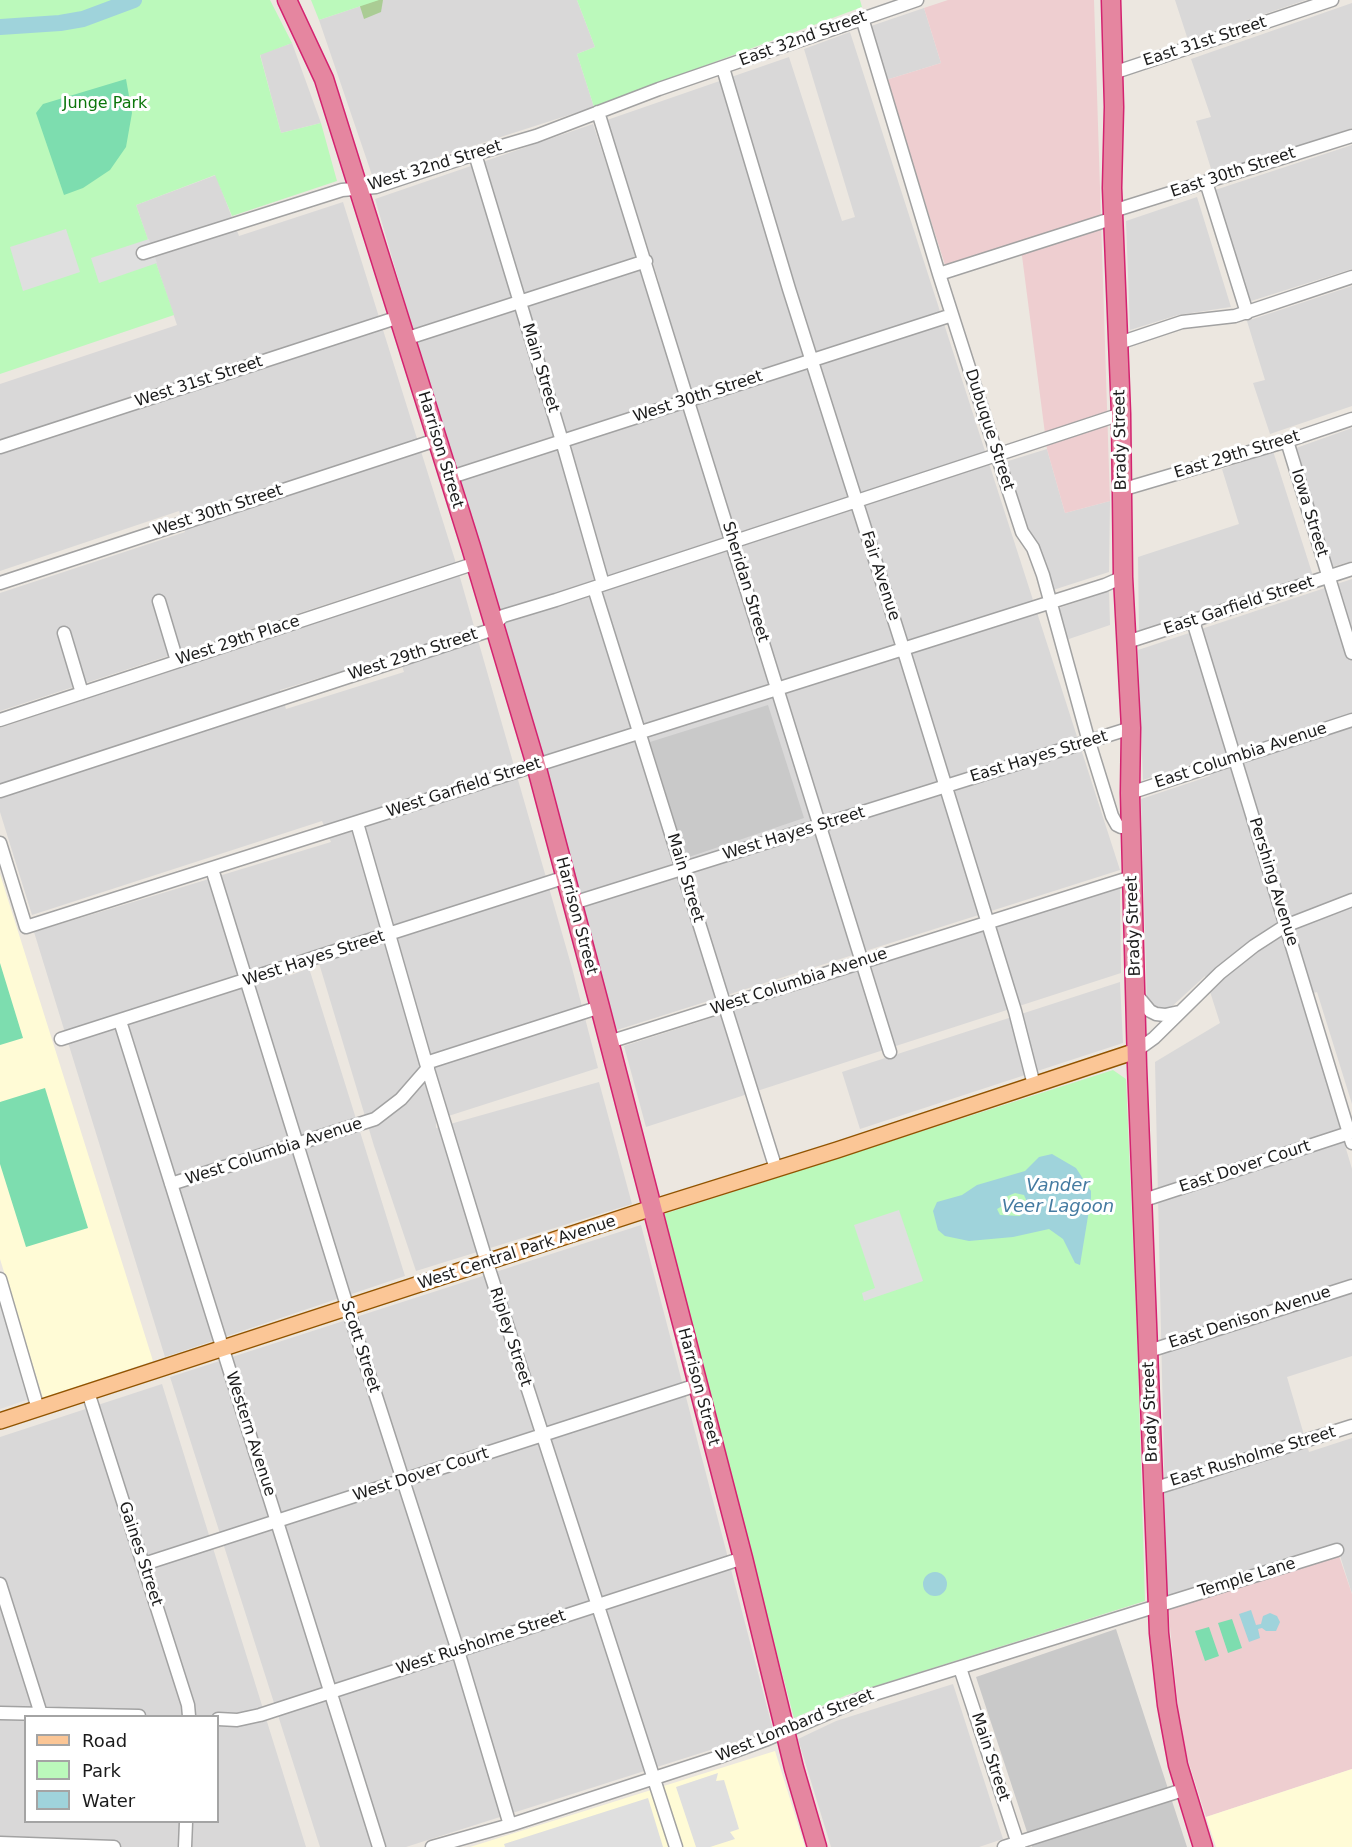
<!DOCTYPE html>
<html>
<head>
<meta charset="utf-8">
<style>
	body { margin:0 }
	#map { position:relative; width:1352px; height:1847px; overflow:hidden; background:#ece7e0; font-family:"DejaVu Sans",sans-serif }
	canvas { display:block }
	.legend { position:absolute; left:24px; top:1715px; width:195px; height:108px; box-sizing:border-box; background:#fff; border:2px solid #a4a4a4; margin:0; padding:8px 10px; list-style:none; font-size:18px; color:#1b1b1b }
	.legend li { display:flex; align-items:center; gap:12px; height:30px }
	.legend b { width:30px; border:2px solid #a4a4a4 }
</style>
</head>
<body>
<div id="map">
<canvas width="1352" height="1847"></canvas>
<ul class="legend">
<li><b style="height:8px;background:#fbc696"></b>Road</li>
<li><b style="height:16px;background:#bbf9bb"></b>Park</li>
<li><b style="height:16px;background:#9fd3db"></b>Water</li>
</ul>
</div>
<script>
const ctx = document.querySelector('canvas').getContext('2d');
ctx.lineJoin = 'round';
function paint(path, color) {
  ctx.fillStyle = color;
  ctx.fill(path, 'evenodd');
}
function poly(rows) {
  const path = new Path2D();
  for (const r of rows) {
    if (r.length === 3) {
      path.moveTo(r[0] + r[2], r[1]);
      path.arc(r[0], r[1], r[2], 0, 2 * Math.PI);
      continue;
    }
    path.moveTo(r[0], r[1]);
    for (let i = 2; i < r.length; i += 2) path.lineTo(r[i], r[i + 1]);
  }
  return path;
}
function strokePath(path, color, width, dash) {
  ctx.strokeStyle = color;
  ctx.lineWidth = width;
  ctx.lineCap = dash ? 'butt' : 'round';
  ctx.setLineDash(dash || []);
  ctx.stroke(path);
}
function drawText(font, color, halo, rows, align = 'center') {
  ctx.font = font + ' "DejaVu Sans",sans-serif';
  ctx.lineWidth = 6;
  ctx.setLineDash([]);
  ctx.textBaseline = 'middle';
  ctx.strokeStyle = halo;
  ctx.fillStyle = color;
  for (const [text, x, y, turn = 0] of rows) {
    ctx.save();
    ctx.translate(x, y);
    ctx.rotate((+turn || 0) * Math.PI / 180);
    ctx.textAlign = isNaN(turn) ? turn : align;
    if (halo) ctx.strokeText(text, 0, 0);
    ctx.fillText(text, 0, 0);
    ctx.restore();
  }
}
paint(poly([
	[379,0,577,0,595,47,577,54,594,107,373,178,319,20],
	[1175,0,1306,0,1188,40],
	[1352,3,1352,128,1213,175,1196,121,1211,117,1191,59],
	[924,8,941,63,886,80,871,26],
	[850,32,1120,870,617,1030,375,199,593,124,647,286,659,282,607,120,789,57,842,221,855,217,804,49],
	[292,43,321,123,281,133,260,54],
	[1352,145,1352,269,1248,302,1215,190],
	[216,175,239,236,343,202,455,560,572,968,598,1068,436,1120,436,1128,599,1082,632,1204,416,1271,374,1146,315,950,283,959,289,976,309,968,405,1276,165,1357,34,932,331,842,322,821,32,915,0,812,0,728,380,600,376,588,0,711,0,593,185,532,179,511,0,571,0,384,177,325,136,205],
	[398,654,404,672,286,709,280,690],
	[1197,197,1231,307,1178,315,1130,330,1126,221],
	[1352,286,1352,406,1270,434,1253,383,1265,380,1247,321],
	[1352,428,1352,561,1332,567,1296,448],
	[1047,449,1065,513,1110,501,1109,572,1053,590,1024,524,1005,462],
	[1273,451,1313,576,1139,632,1138,557,1239,524,1222,469],
	[1352,579,1352,1104,1317,992,1301,997,1352,1169,1352,1356,1287,1377,1309,1452,1352,1438,1352,1594,1337,1546,1167,1599,1155,1062,1220,1023,1205,976,1167,1011,1147,1003,1141,799,1210,776,1211,758,1143,780,1138,650],
	[1109,591,1110,625,1066,640,1056,609],
	[1120,886,1121,973,646,1127,624,1046],
	[1120,982,1123,1043,860,1129,842,1072],
	[641,1225,773,1730,406,1847,320,1847,170,1377],
	[162,1384,306,1847,0,1847,0,1437],
	[26,1716,218,1716,218,1822,26,1822],
	[953,1684,1003,1839,979,1847,831,1847,798,1739,836,1721]
]), '#d9d8d8');
paint(poly([
	[948,0,1094,0,1110,501,1065,513,1047,449,1022,256,1017,242,945,265,886,80,941,63,924,8],
	[1338,1553,1352,1594,1352,1769,1206,1817,1187,1757,1179,1716,1168,1607]
]), '#eeced0');
paint(poly([
	[0,874,153,1361,43,1398,0,1259],
	[775,1751,805,1847,470,1847],
	[1352,1769,1352,1847,1216,1847,1206,1817]
]), '#fffbd6');
paint(poly([
	[768,705,804,818,686,858,650,742],
	[1116,1629,1187,1847,1032,1847,976,1677]
]), '#c9c9c9');
paint(poly([
	[358,0,383,0,381,12,364,19]
]), '#aacc94');
paint(poly([
	[0,0,270,0,292,43,260,55,281,133,321,123,337,181,232,216,215,175,136,205,174,315,0,374],
	[311,0,379,0,319,20],
	[577,0,860,0,862,7,594,107,577,54,595,47],
	[1113,1070,1126,1079,1137,1334,1145,1601,847,1695,794,1718,661,1215]
]), '#bbf9bb');
paint(poly([
	[126,79,132,113,126,147,110,170,83,188,64,195,36,113,43,104],
	[0,963,23,1038,0,1045],
	[45,1088,88,1228,26,1247,0,1164,0,1102],
	[1232,1619,1242,1648,1228,1653,1218,1623],
	[1209,1627,1219,1656,1205,1661,1195,1631]
]), '#7dddaf');
paint(poly([
	[66,229,80,272,23,291,10,247],
	[149,239,157,263,99,283,91,258],
	[899,1210,923,1281,864,1301,862,1293,875,1288,854,1225],
	[0,1305,32,1398,0,1409],
	[718,1773,716,1781,724,1780,739,1829,730,1832,735,1839,710,1847,696,1847,676,1787],
	[648,1798,663,1847,505,1847,504,1844]
]), '#dfdfdf');
paint(poly([
	[1052,1154,1076,1168,1091,1191,1091,1198,1080,1265,1075,1263,1063,1239,1049,1229,1013,1237,969,1241,945,1236,938,1230,933,1211,937,1202,962,1195,977,1185,1025,1171,1039,1157],
	[1015,1193,1024,1195,1028,1204,1027,1208,1020,1216,1000,1215,997,1209,1006,1204,1003,1198],
	[935,1584,12],
	[1251,1610,1256,1625,1261,1624,1263,1616,1270,1613,1277,1616,1280,1622,1276,1631,1266,1631,1262,1628,1258,1629,1260,1638,1249,1642,1239,1614]
]), '#9fd3db');
strokePath(poly([
	[0,27,60,23,83,19,134,0]
]), '#9fd3db', 16);
const minor = poly([
	[862,18,939,274,997,455,1022,532,1033,548,1043,575,1089,742,1112,816,1117,825,1121,827,1131,827],
	[723,68,789,289,903,648,1015,1011,1034,1085],
	[1113,73,1332,0],
	[598,112,890,1052],
	[475,154,562,441,603,584],
	[1206,182,1247,313],
	[1113,211,1352,136],
	[143,253,342,190,376,187,475,154,536,136,659,89,917,0],
	[939,274,1114,218],
	[405,339,646,261],
	[1119,343,1182,322,1235,316,1352,277],
	[1287,441,1352,653],
	[0,447,399,317],
	[448,478,952,315],
	[1121,490,1287,441,1352,419],
	[0,583,436,440],
	[594,588,776,1169],
	[159,601,177,661],
	[1193,621,1352,1143],
	[64,633,82,693],
	[1127,642,1352,569],
	[0,720,476,563],
	[0,791,488,631,503,616,556,600,1121,414],
	[1130,793,1352,720],
	[357,823,426,1063,487,1263,676,1847],
	[0,843,26,927,1105,585,1123,577],
	[212,869,348,1309,458,1651,510,1825],
	[573,903,1131,728],
	[1136,994,1150,1011,1156,1014,1165,1015,1179,1012],
	[120,1021,379,1847],
	[61,1039,566,877],
	[609,1042,1132,877],
	[1136,1051,1154,1038,1220,973,1254,946,1285,926,1352,900],
	[426,1063,600,1007],
	[171,1184,375,1119,401,1099,428,1068],
	[1141,1201,1349,1133],
	[0,1279,38,1409],
	[1149,1351,1352,1286],
	[88,1392,188,1705,189,1716],
	[1153,1489,1352,1426],
	[144,1564,697,1385],
	[0,1584,41,1714],
	[960,1668,1019,1847],
	[0,1713,139,1716],
	[218,1719,237,1720,260,1715,743,1558],
	[0,1843,114,1847],
	[185,1847,186,1822],
	[432,1847,510,1825,722,1756,765,1740,868,1696,1337,1550],
	[1004,1847,1186,1789]
]);
const major = poly([
	[0,1421,652,1208,837,1150,1136,1051]
]);
const highway = poly([
	[287,0,324,79,471,547,536,765,600,1007,743,1558,794,1768,817,1847],
	[1111,0,1114,107,1112,188,1121,414,1123,577,1131,728,1130,793,1137,1066,1159,1633,1167,1705,1178,1765,1203,1847]
]);
strokePath(minor, '#a2a2a2', 15);
strokePath(major, '#915400', 18);
strokePath(highway, '#d42370', 21);
strokePath(minor, '#fff', 12);
strokePath(major, '#fbc696', 15);
strokePath(highway, '#e586a0', 18);
drawText('16px', '#1b1b1b', '#fff', [
	["East 32nd Street",803,39,-20],
	["East 31st Street",1205,42,-18],
	["West 32nd Street",435,166,-17],
	["East 30th Street",1233,173,-18],
	["Main Street",540,368,73],
	["West 31st Street",199,382,-18],
	["West 30th Street",698,397,-18],
	["Dubuque Street",989,430,72],
	["Brady Street",1121,440,-91],
	["Harrison Street",440,450,73],
	["East 29th Street",1237,455,-17],
	["West 30th Street",218,511,-18],
	["Iowa Street",1309,513,73],
	["Fair Avenue",880,576,72],
	["Sheridan Street",745,582,73],
	["East Garfield Street",1239,606,-18],
	["West 29th Place",238,641,-18],
	["West 29th Street",413,655,-18],
	["East Columbia Avenue",1241,756,-18],
	["East Hayes Street",1039,757,-17],
	["West Garfield Street",464,788,-18],
	["West Hayes Street",794,834,-17],
	["Main Street",685,878,73],
	["Pershing Avenue",1273,882,73],
	["Harrison Street",576,916,75],
	["Brady Street",1134,926,-92],
	["West Hayes Street",314,959,-18],
	["West Columbia Avenue",799,982,-18],
	["West Columbia Avenue",274,1152,-18],
	["East Dover Court",1245,1167,-18],
	["West Central Park Avenue",517,1253,-18],
	["East Denison Avenue",1250,1318,-18],
	["Ripley Street",510,1337,72],
	["Scott Street",360,1347,72],
	["Harrison Street",698,1387,75],
	["Brady Street",1151,1412,-92],
	["Western Avenue",250,1434,72],
	["East Rusholme Street",1253,1457,-17],
	["West Dover Court",421,1475,-18],
	["Gaines Street",140,1554,72],
	["Temple Lane",1247,1578,-17],
	["West Rusholme Street",481,1643,-18],
	["West Lombard Street",795,1726,-22],
	["Main Street",990,1757,72]
]);
drawText('16px', '#0c760b', '#fff', [
	["Junge Park",105,104]
]);
drawText('italic 18px', '#457ba1', '#fff', [
	["Vander",1058,1186],
	["Veer Lagoon",1058,1207]
]);
</script>
</body>
</html>
